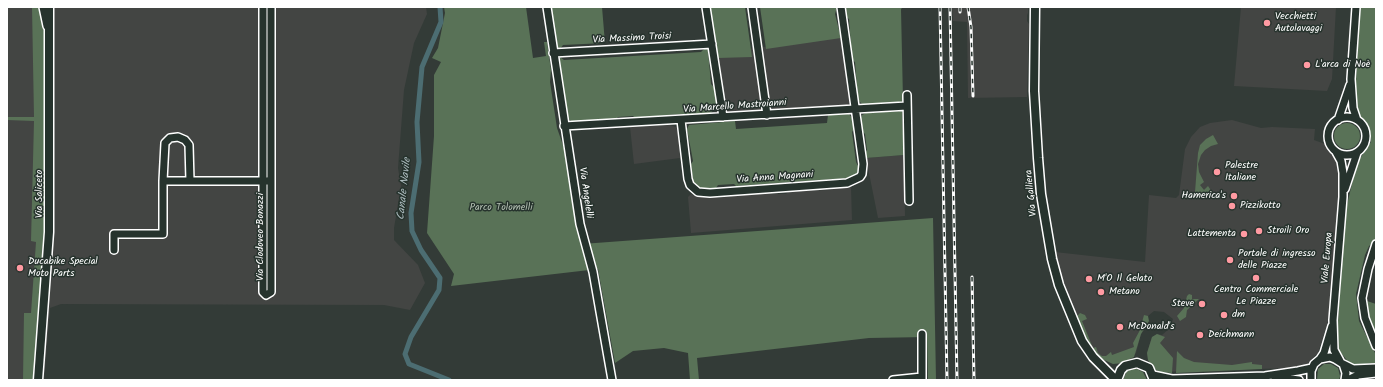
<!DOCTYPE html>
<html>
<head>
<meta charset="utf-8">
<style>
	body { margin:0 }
	#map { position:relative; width:1383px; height:387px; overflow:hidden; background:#333b37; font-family:Kalam,sans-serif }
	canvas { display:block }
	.frame { position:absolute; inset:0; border:8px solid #fff; pointer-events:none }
</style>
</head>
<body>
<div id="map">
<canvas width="1383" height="387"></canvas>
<div class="frame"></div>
</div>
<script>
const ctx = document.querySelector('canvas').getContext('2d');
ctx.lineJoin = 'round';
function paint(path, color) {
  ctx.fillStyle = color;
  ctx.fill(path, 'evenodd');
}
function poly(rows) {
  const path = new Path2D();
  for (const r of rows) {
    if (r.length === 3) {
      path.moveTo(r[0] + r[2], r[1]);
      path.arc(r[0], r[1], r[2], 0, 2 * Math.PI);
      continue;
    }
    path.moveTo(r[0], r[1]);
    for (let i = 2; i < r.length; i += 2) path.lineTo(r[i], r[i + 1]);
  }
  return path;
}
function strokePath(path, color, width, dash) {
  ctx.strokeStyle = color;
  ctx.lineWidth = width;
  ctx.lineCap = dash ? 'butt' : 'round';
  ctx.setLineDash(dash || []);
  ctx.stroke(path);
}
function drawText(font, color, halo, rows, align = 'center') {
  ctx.font = font + ' Kalam,sans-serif';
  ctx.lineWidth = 3;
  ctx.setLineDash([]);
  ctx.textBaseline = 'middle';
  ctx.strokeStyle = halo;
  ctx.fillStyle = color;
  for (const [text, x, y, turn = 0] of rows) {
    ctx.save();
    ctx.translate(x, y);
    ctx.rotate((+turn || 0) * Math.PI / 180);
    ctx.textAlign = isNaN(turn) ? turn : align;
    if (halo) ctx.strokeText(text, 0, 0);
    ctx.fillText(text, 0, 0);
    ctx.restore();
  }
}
paint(poly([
	[7,7,426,7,427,14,414,43,404,90,398,168,401,186,394,228,394,240,418,265,425,283,410,310,384,305,61,304,50,308,44,380,7,380],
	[952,7,1028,7,1028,13,1027,15,1027,21,1029,24,1027,97,968,98,967,22,953,21],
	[1241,7,1336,7,1332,79,1327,91,1234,86],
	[847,36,861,113,717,122,710,54],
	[1232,120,1261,128,1272,127,1315,129,1314,140,1325,144,1339,163,1341,180,1334,285,1329,318,1318,353,1306,365,1292,368,1160,372,1148,360,1147,353,1152,337,1157,334,1162,335,1171,327,1173,319,1164,312,1154,311,1148,316,1148,325,1141,334,1136,353,1131,359,1118,364,1109,362,1100,358,1087,343,1070,307,1055,252,1145,262,1149,195,1176,198,1179,195,1185,149,1191,137,1200,127,1210,123],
	[670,125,678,128,680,158,634,164,630,127],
	[904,155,905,216,878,218,866,158],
	[851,187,852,220,691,233,688,197,691,194,699,197,716,197,718,198,768,192,771,194,786,194,789,191,831,190,834,188]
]), '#434543');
paint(poly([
	[32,7,40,7,47,49,46,226,35,380,23,380,24,313,31,313,36,242,31,241,34,121,7,120,7,117,34,117],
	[444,7,526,7,533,58,546,56,544,42,547,42,551,70,550,82,557,128,564,148,577,230,582,244,933,218,936,380,928,380,927,337,869,338,697,358,699,380,690,380,688,353,664,348,633,351,615,363,598,269,451,286,454,274,427,233,434,136,434,75,441,62,432,58,438,48,445,13],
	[551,7,602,7,605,43,563,45,560,49,557,48],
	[710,7,745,7,752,57,718,58],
	[760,7,837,7,835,14,841,38,766,49],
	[845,7,903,7,901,9,903,100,902,102,863,105,858,100,855,62,852,60,849,19,846,17],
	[1360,7,1376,7,1376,240,1369,246,1365,255,1356,294,1359,321,1376,355,1376,363,1356,365,1350,364,1336,347,1346,209,1357,163,1371,142,1369,126,1357,112,1355,99],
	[705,48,708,50,711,84,714,87,717,105,711,113,685,116,683,114,667,115,665,117,636,119,633,116,618,117,615,120,573,122,567,118,558,59,560,57,564,60,701,52],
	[902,111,904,155,866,158,865,153,867,150,865,134,863,132,861,119,862,115,866,113],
	[849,114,853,119,854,129,852,132,856,162,859,168,856,175,851,178,736,186,734,184,718,185,716,188,701,189,693,183,691,164,693,161,687,129,689,125,735,121,736,129,827,123,828,115],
	[1347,136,13],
	[1213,135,1218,144,1211,146,1205,150,1201,155,1198,164,1199,172,1204,182,1200,185,1204,190,1208,186,1212,192,1205,198,1195,192,1198,153,1200,145,1206,139],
	[1189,294,1192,295,1192,299,1199,299,1187,310,1186,317,1180,321,1177,316,1184,308,1187,296],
	[1367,301,1376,304,1376,335,1368,314],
	[1080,313,1085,315,1087,319,1082,321,1093,348,1096,347,1098,353,1102,356,1106,356,1111,352,1112,355,1134,347,1133,343,1140,330,1144,315,1148,316,1149,321,1141,334,1134,357,1122,363,1113,364,1100,358,1093,351,1082,333,1077,316],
	[1157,334,1165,337,1160,343,1173,358,1172,373,1160,372,1153,368,1148,360,1147,353,1152,337],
	[1177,351,1184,358,1194,362,1232,365,1252,362,1252,364,1262,365,1262,369,1176,373],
	[1324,364,1331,364,1338,368,1340,376,1339,380,1317,380,1318,369],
	[1135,368,1143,372,1147,380,1123,380,1127,371]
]), '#597257');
strokePath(poly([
	[440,7,441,22,422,67,417,122,419,162,411,213,412,231,421,250,440,278,439,290,411,337,405,354,409,364,449,380]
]), '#4c6d72', 5);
const minor = poly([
	[43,7,47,26],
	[263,7,263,292,266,295,271,292,271,7],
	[547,7,580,224,593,272,612,380],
	[706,7,723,117],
	[752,7,767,115],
	[1356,7,1351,79,1353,108,1357,120],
	[553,53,712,44],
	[907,95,909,201],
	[1347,136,19],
	[681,120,688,179,690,185,698,192,710,193,847,183,860,177,862,174,863,164,841,7],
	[1338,120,1350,85],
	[564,126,907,106],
	[1336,152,1341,161,1343,173,1343,197,1333,320,1334,350,1340,361],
	[163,181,165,143,170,138,178,137,185,140,189,145,190,181],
	[1345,189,1357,153],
	[1376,244,1368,269,1362,298,1365,318,1376,346],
	[114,250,114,234,163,234,163,181,267,181],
	[922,334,922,380],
	[1320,359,1324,353,1332,326],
	[1343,364,1353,369,1376,368],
	[1153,375,1172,379,1265,376,1298,371,1312,368],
	[1275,377,1299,380],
	[893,380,922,377],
	[1311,380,1311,371,1314,364,1320,359,1330,357,1335,359,1343,364,1346,373,1345,380],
	[1348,380,1358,375,1376,373]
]);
const major = poly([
	[1035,7,1034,91,1038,158,1041,194,1052,259,1059,285,1082,341,1093,357,1116,380],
	[38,380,49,232,49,7],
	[1117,380,1121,370,1125,366,1137,363,1149,368,1154,380]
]);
strokePath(minor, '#fff', 10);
strokePath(major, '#fff', 11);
strokePath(minor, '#26332d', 7);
strokePath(major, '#26332d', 8);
const rail = poly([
	[940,7,947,380],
	[950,7,957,380],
	[960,7,960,12],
	[968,7,971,27,973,96],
	[972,277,974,380]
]);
strokePath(rail, '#fff', 3);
strokePath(rail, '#26332d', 1.5, [4.5]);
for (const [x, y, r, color] of [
	[1267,23,4,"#ff9aa2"],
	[1307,65,4,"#ff9aa2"],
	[1217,172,4,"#ff9aa2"],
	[1234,196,4,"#ff9aa2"],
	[1232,206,4,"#ff9aa2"],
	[1259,231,4,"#ff9aa2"],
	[1244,234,4,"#ff9aa2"],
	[1230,260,4,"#ff9aa2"],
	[20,268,4,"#ff9aa2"],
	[1256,278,4,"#ff9aa2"],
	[1089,279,4,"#ff9aa2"],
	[1101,292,4,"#ff9aa2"],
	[1202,304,4,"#ff9aa2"],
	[1224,315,4,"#ff9aa2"],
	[1120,327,4,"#ff9aa2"],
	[1200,335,4,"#ff9aa2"]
]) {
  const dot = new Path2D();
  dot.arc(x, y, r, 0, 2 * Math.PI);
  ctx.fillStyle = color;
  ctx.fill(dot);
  strokePath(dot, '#26332d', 1.5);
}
drawText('10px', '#fff', '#26332d', [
	["Vecchietti",1275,17],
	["Autolavaggi",1275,29],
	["L'arca di Noè",1315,65],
	["Palestre",1225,166],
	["Italiane",1225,178],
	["Hamerica's",1226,196,"right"],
	["Pizzikotto",1240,206],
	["Stroili Oro",1267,231],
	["Lattementa",1236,234,"right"],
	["Portale di ingresso",1238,254],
	["delle Piazze",1238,266],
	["Ducabike Special",28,262],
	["Moto Parts",28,274],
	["M'O Il Gelato",1097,279],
	["Centro Commerciale",1256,290,"center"],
	["Le Piazze",1256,302,"center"],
	["Metano",1109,292],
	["Steve",1194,304,"right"],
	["dm",1232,315],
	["McDonald's",1128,327],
	["Deichmann",1208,335]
], 'left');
drawText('10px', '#fff', '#26332d', [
	["Via Massimo Troisi",632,39,-3],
	["Via Marcello Mastroianni",735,107,-4],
	["Via Anna Magnani",775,178,-4],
	["Via Angelelli",585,193,82],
	["Via Galliera",1032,193,-96],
	["Via Saliceto",40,194,-90],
	["Via Clodoveo Bonazzi",261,237,-90],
	["Viale Europa",1328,258,-85]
]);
drawText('10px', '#b4c0b3', '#26332d', [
	["Parco Tolomelli",501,208]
]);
drawText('italic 11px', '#aebdc0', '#26332d', [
	["Canale Navile",405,189,-84]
]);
</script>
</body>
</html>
